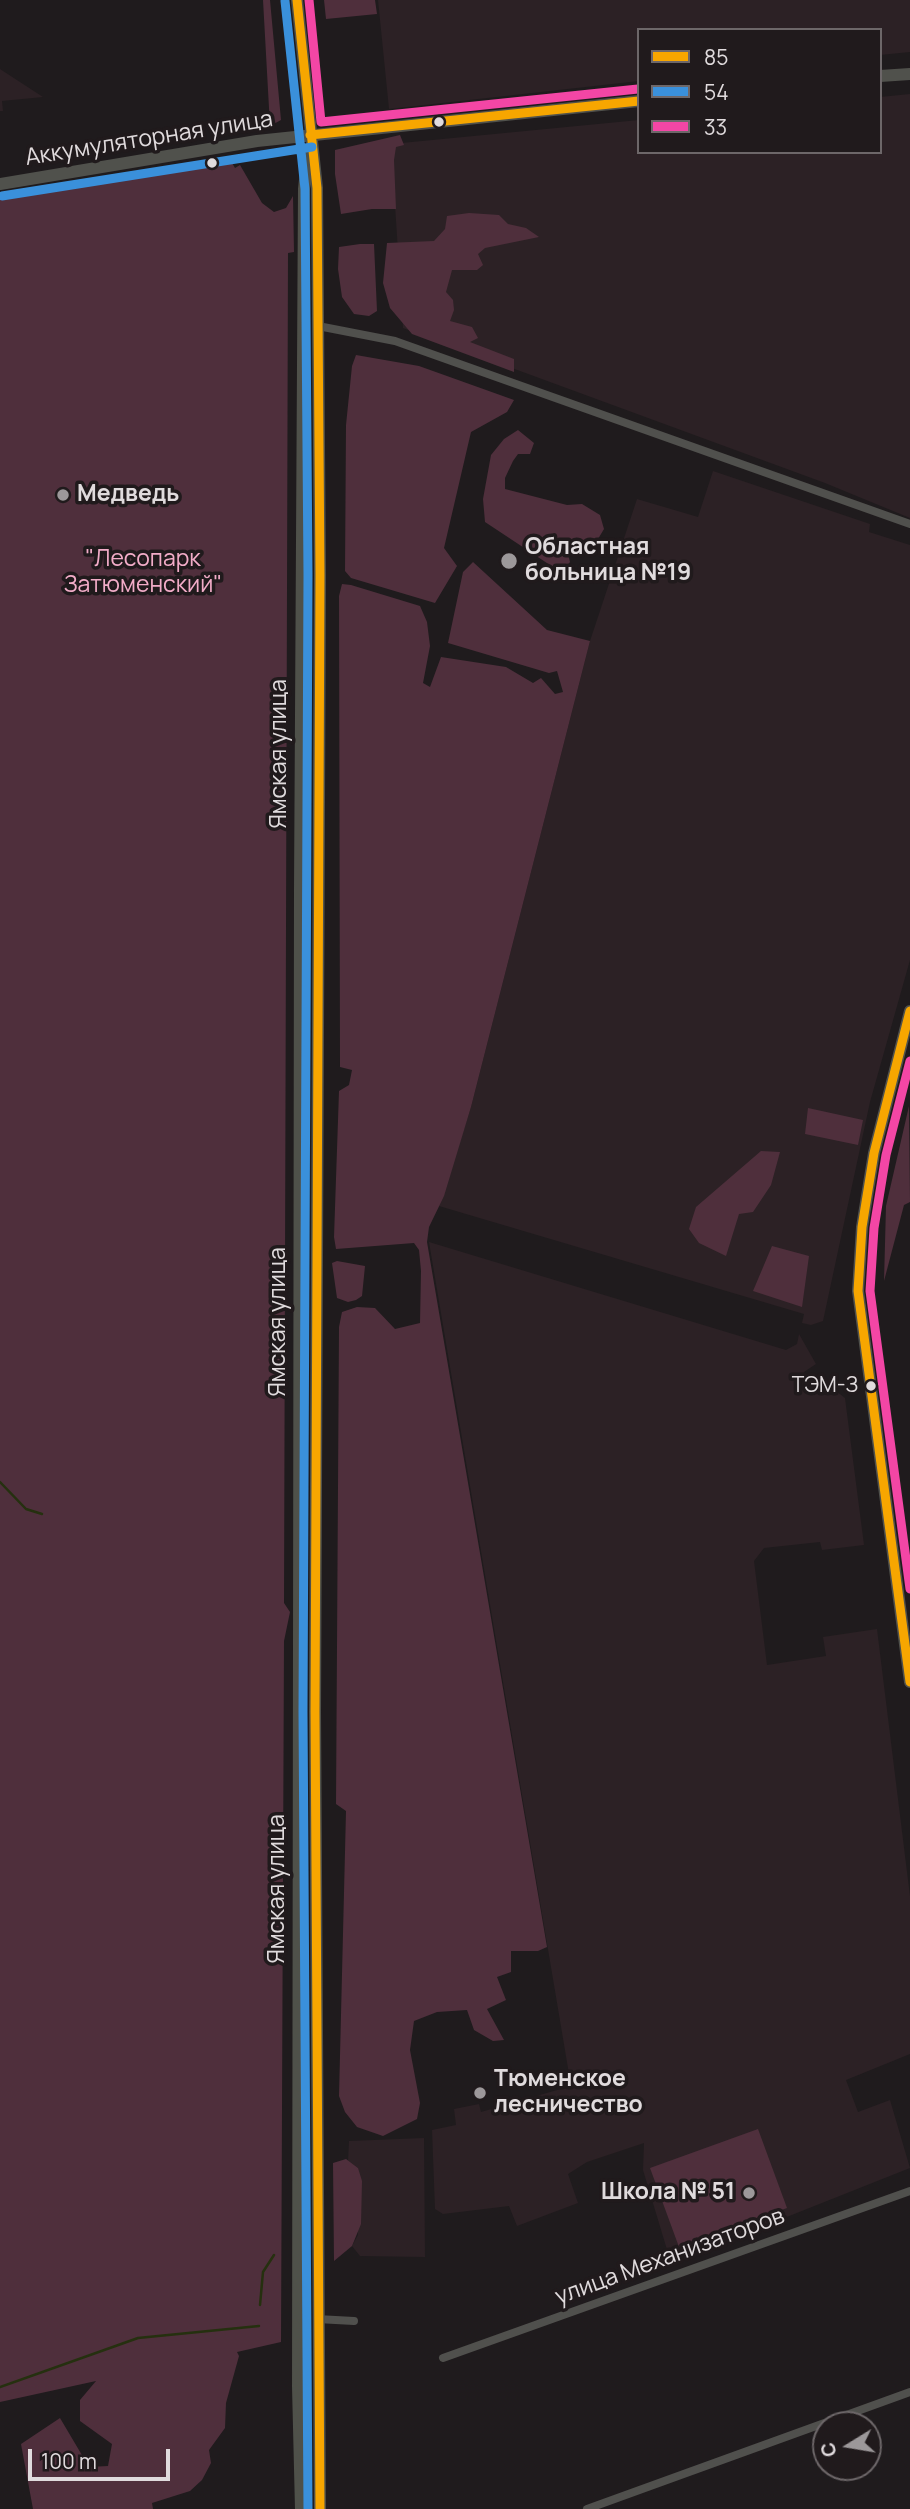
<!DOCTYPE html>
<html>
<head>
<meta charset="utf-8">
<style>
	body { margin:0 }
	#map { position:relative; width:910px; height:2509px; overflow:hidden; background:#1f1b1d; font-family:Manrope,sans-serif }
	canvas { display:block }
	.legend { position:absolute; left:637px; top:28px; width:245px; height:126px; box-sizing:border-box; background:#201a1c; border:2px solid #6d6769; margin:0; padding:9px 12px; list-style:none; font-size:21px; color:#e0dbdd }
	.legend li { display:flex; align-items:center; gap:14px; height:35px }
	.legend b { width:35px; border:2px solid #6d6769 }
	.north { position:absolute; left:812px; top:2411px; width:70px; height:70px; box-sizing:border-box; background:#201a1c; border:2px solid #6d6769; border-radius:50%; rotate:259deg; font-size:19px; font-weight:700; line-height:28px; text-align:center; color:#e0dbdd }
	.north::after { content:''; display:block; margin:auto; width:24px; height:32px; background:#9c989a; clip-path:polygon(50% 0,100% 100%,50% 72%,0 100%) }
	.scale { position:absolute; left:28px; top:2449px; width:142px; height:32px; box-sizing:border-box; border:4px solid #e0dbdd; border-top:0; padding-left:9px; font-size:21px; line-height:24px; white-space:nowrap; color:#e0dbdd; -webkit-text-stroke:5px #201a1c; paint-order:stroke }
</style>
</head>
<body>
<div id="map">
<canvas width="910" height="2509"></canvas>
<ul class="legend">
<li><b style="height:9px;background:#f7a600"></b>85</li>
<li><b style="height:9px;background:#3a90db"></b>54</li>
<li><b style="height:9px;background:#f346a5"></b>33</li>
</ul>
<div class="north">С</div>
<div class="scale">100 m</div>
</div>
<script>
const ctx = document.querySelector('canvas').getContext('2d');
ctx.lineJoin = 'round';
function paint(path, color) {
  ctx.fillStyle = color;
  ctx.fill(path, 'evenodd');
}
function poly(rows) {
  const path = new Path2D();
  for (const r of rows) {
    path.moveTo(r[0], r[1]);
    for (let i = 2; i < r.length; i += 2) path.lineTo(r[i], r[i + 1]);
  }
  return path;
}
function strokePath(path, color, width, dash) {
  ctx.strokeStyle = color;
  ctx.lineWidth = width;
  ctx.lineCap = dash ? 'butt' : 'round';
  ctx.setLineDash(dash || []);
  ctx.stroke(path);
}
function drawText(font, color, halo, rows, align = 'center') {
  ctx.font = font + ' Manrope,sans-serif';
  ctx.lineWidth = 7;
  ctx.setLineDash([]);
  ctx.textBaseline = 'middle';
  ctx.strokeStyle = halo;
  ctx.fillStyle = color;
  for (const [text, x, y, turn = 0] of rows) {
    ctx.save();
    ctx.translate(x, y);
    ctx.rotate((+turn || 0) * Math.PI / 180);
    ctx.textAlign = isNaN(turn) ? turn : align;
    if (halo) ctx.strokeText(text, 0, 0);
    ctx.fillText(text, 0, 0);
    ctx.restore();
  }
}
paint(poly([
	[378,0,910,0,910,52,880,55,880,30,639,30,639,81,389,109],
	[0,69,43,97,2,101,3,111,0,111],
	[910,94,910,518,825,483,403,328,391,144,639,120,639,152,880,152,880,97],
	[713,471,870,524,869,532,910,545,910,960,870,1102,823,1321,811,1325,802,1323,804,1314,439,1206,471,1107,590,641,637,499,698,517],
	[429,1242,786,1350,797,1344,799,1334,816,1364,804,1372,810,1385,836,1391,845,1398,864,1545,822,1550,820,1542,764,1548,754,1561,767,1665,826,1656,823,1637,877,1629,910,1896,910,2054,846,2080,858,2112,890,2100,910,2168,671,2263,643,2170,644,2143,587,2162,568,2174,578,2203,517,2226,509,2206,443,2214,435,2209,432,2130,456,2125,454,2109,479,2104,481,2112,571,2086],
	[424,2138,425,2257,360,2256,352,2246,358,2235,358,2168,348,2161,349,2141]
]), '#2c2125');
paint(poly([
	[263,0,270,0,281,120,270,126],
	[324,0,375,0,377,14,326,19],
	[400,135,404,145,396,147,394,160,396,209,372,209,341,214,335,174,335,150],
	[231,161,235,168,240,165,262,203,274,212,286,208,293,196,294,252,288,253,284,1603,290,1612,284,1641,281,2342,237,2352,239,2356,226,2403,225,2428,209,2450,211,2463,202,2480,190,2491,152,2503,153,2509,33,2509,21,2444,60,2418,89,2467,108,2466,112,2444,80,2421,80,2400,96,2381,0,2402,0,200],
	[469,213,499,215,508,224,526,228,539,237,485,248,478,254,483,265,477,270,452,270,446,292,453,300,454,310,450,321,472,327,478,338,470,342,514,359,514,372,412,334,390,308,383,283,387,243,434,241,445,229,447,216],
	[360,244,374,244,377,311,369,316,354,314,342,297,338,269,339,247],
	[356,355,419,366,514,400,507,412,471,432,444,548,457,566,435,603,351,578,345,571,346,425,352,366],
	[518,430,534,443,530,454,518,454,513,461,505,478,505,489,567,505,582,504,600,515,604,529,595,544,570,545,568,554,570,562,562,573,485,522,483,499,491,455,504,439],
	[473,562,547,630,590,641,471,1107,444,1196,429,1227,427,1242,547,1947,538,1951,511,1951,511,1972,497,1977,506,2000,487,2009,504,2040,493,2041,474,2030,467,2010,437,2012,414,2021,410,2050,420,2103,417,2119,383,2136,357,2127,345,2112,339,2096,346,1811,336,1804,339,1327,342,1312,357,1307,375,1308,395,1329,420,1323,421,1271,419,1250,414,1243,336,1249,334,1237,339,1091,349,1085,352,1070,340,1067,339,596,342,584,351,585,420,606,427,622,430,646,423,683,430,687,441,657,506,667,533,683,541,678,555,694,563,692,557,671,549,673,448,643,463,572],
	[909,1106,910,1202,904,1205,884,1281,886,1206],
	[808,1108,863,1120,858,1145,805,1134],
	[761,1151,780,1152,771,1185,753,1212,739,1214,726,1256,699,1243,689,1229,696,1207],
	[772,1246,809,1256,802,1307,753,1291],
	[337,1261,365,1266,362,1296,356,1300,348,1302,337,1298,332,1263],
	[758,2129,787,2208,679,2247,650,2168],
	[346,2159,358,2168,362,2181,361,2224,352,2246,334,2261,333,2163]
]), '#4f2f3c');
strokePath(poly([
	[0,1482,26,1509,42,1514],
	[260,2305,263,2272,274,2255],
	[0,2387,138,2338,259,2326]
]), '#25300f', 2.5);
strokePath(poly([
	[318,326,395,341,910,524],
	[317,2319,354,2321],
	[443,2358,910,2191],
	[587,2509,910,2392]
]), '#50504d', 8);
strokePath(poly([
	[880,76,910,74],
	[0,184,257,141,639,101],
	[910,1011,874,1153,862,1227,858,1291,910,1682]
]), '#50514c', 12);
strokePath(poly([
	[297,0,317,188,320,575,315,1711,320,2509],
	[301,2509,298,2386,300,889,304,189,308,152]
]), '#4f514a', 12);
strokePath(poly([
	[297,0,317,188,320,575,315,1711,320,2509],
	[310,135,639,101],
	[910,1011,874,1153,862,1227,858,1291,910,1682]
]), '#f7a600', 9);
strokePath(poly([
	[285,1,305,189,308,575,303,1711,308,2509],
	[2,196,312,147]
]), '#3a90db', 9);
strokePath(poly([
	[309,0,321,122,638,89],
	[910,1061,886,1155,874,1228,870,1291,910,1589]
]), '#f346a5', 9);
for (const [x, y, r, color] of [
	[439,122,6,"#e0dbdd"],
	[212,163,6,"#e0dbdd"],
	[63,495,7,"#9c989a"],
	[509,561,9,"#9c989a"],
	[871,1386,6,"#e0dbdd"],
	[480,2093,7,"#9c989a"],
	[749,2193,7,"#9c989a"]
]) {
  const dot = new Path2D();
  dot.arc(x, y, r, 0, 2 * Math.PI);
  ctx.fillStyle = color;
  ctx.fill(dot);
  strokePath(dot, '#201a1c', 2.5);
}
drawText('21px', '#e0dbdd', '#201a1c', [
	["ТЭМ-З",858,1386]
], 'right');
drawText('23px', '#e0dbdd', '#201a1c', [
	["Аккумуляторная улица",149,139,-9],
	["Ямская улица",280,754,-90],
	["Ямская улица",279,1322,-90],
	["Ямская улица",278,1889,-90],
	["улица Механизаторов",670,2257,-20]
]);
drawText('bold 23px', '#e0dbdd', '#201a1c', [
	["Медведь",77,495],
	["Областная",525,548],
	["больница №19",525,574],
	["Тюменское",494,2080],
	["лесничество",494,2106],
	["Школа № 51",735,2193,"right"]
], 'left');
drawText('23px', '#f2acc8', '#201a1c', [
	["\"Лесопарк",143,560],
	["Затюменский\"",143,586]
]);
</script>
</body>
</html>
